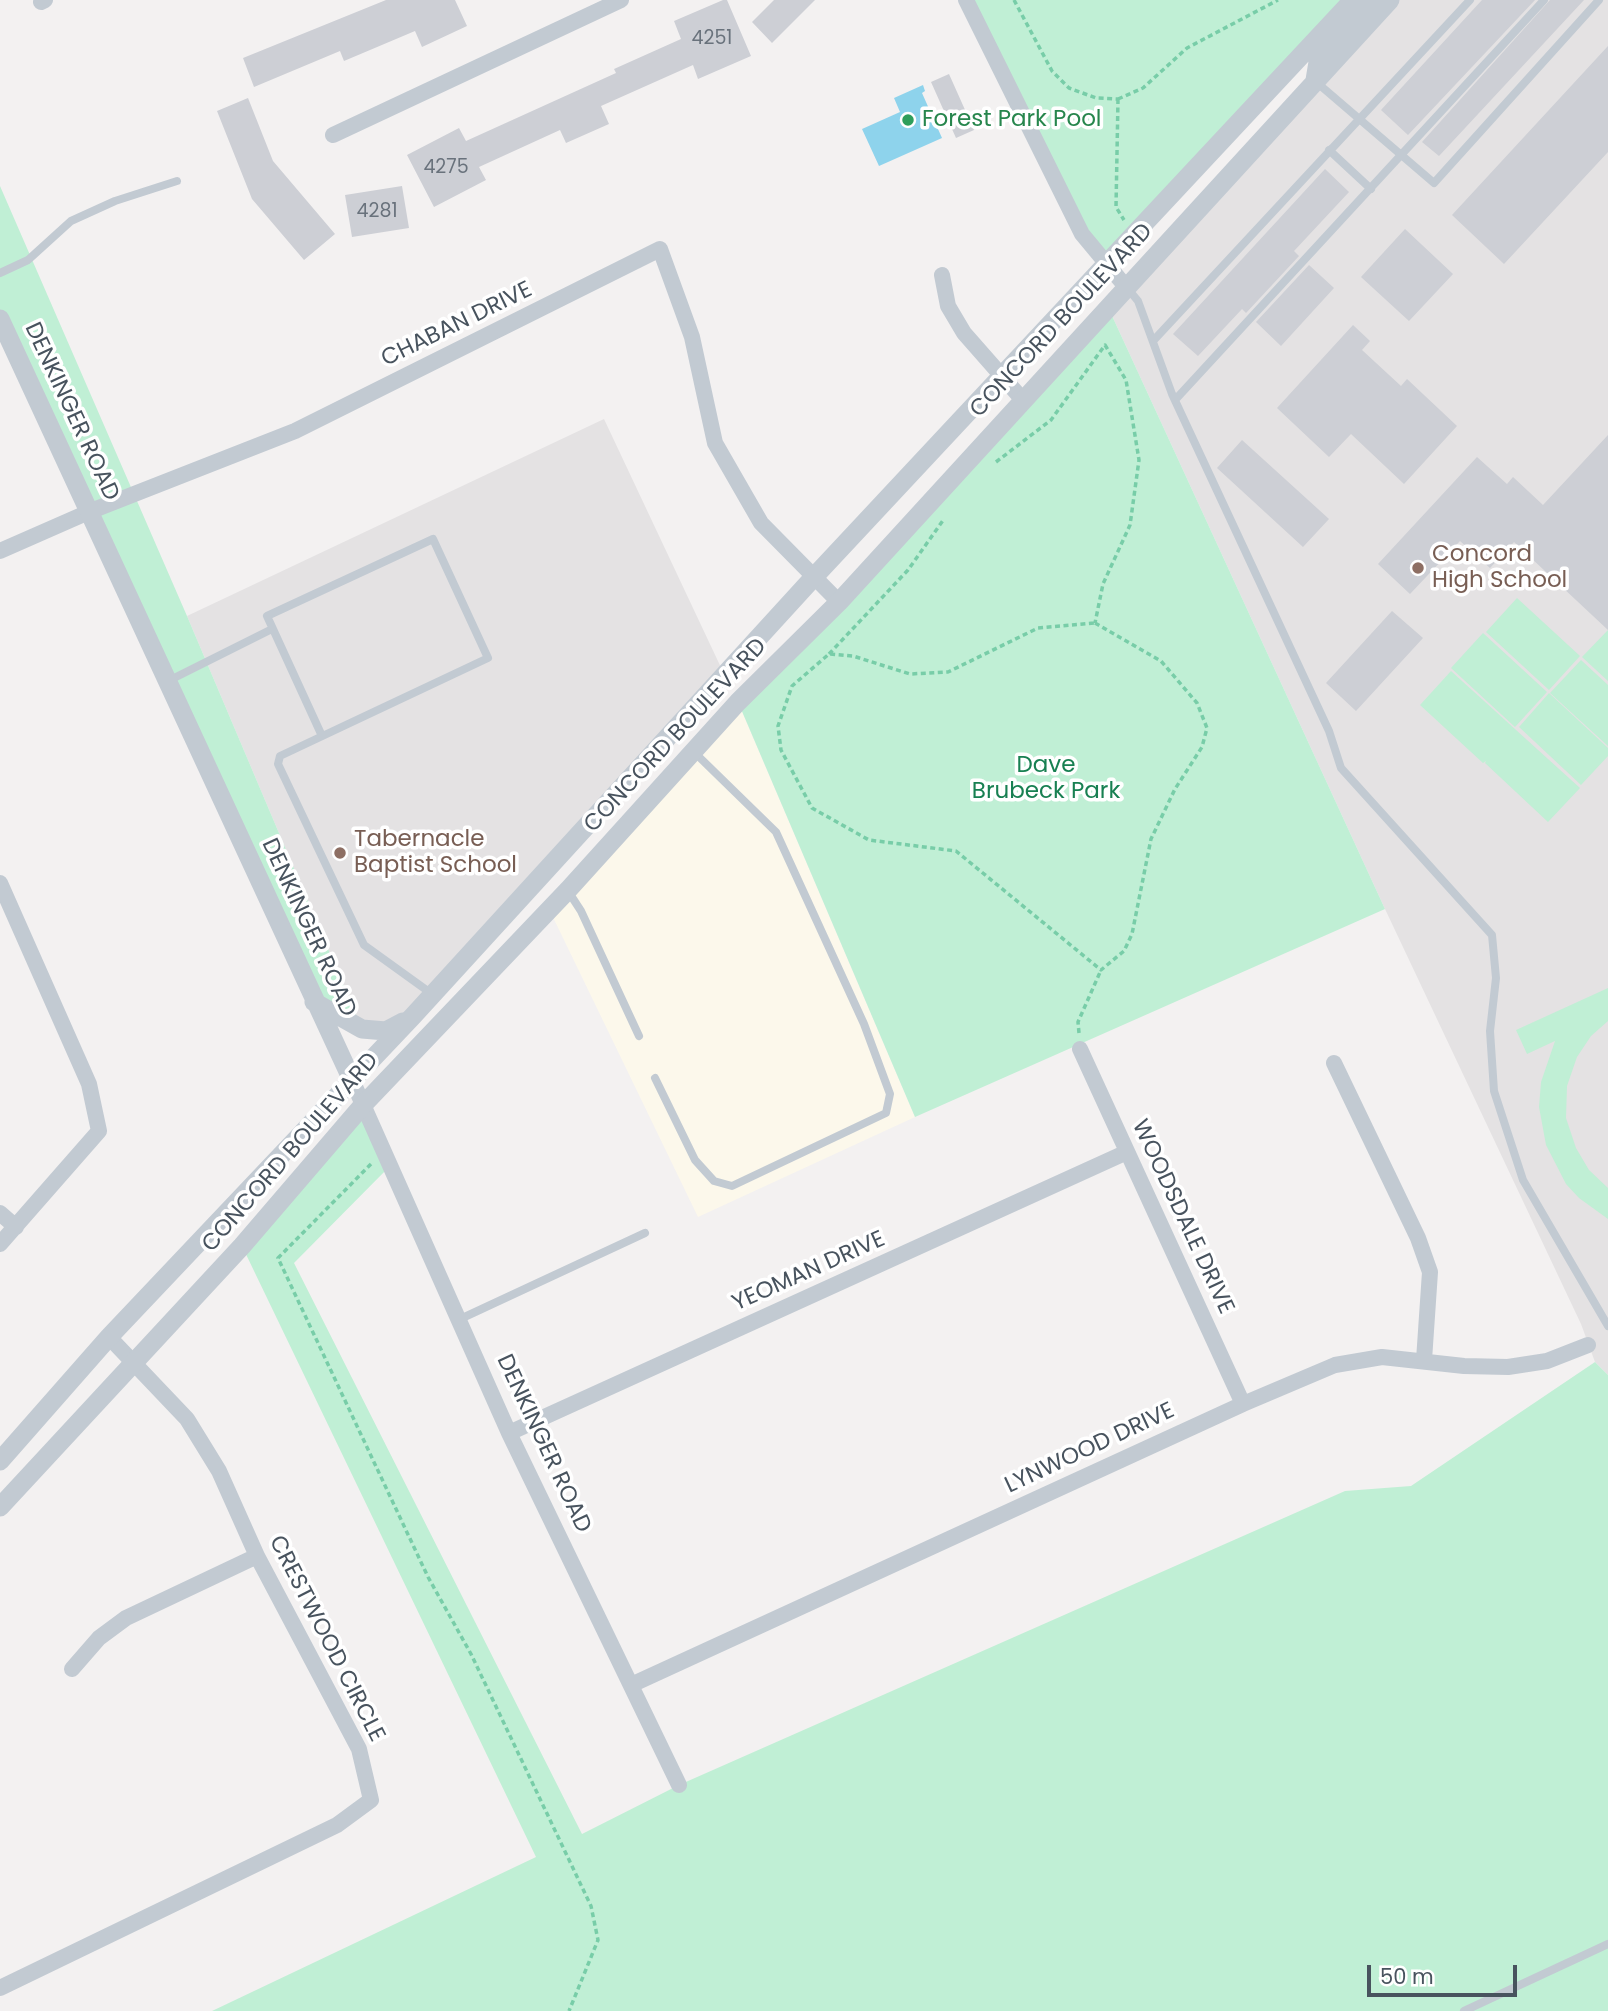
<!DOCTYPE html>
<html>
<head>
<meta charset="utf-8">
<style>
	body { margin:0 }
	#map { position:relative; width:1608px; height:2011px; overflow:hidden; background:#f3f1f1; font-family:Poppins,sans-serif }
	canvas { display:block }
	.scale { position:absolute; left:1367px; top:1965px; width:150px; height:32px; box-sizing:border-box; border:4px solid #48535e; border-top:0; padding-left:9px; font-size:21px; line-height:24px; white-space:nowrap; color:#48535e; -webkit-text-stroke:5px #fff; paint-order:stroke }
</style>
</head>
<body>
<div id="map">
<canvas width="1608" height="2011"></canvas>
<div class="scale">50 m</div>
</div>
<script>
const ctx = document.querySelector('canvas').getContext('2d');
ctx.lineJoin = 'round';
function paint(path, color) {
  ctx.fillStyle = color;
  ctx.fill(path, 'evenodd');
}
function poly(rows) {
  const path = new Path2D();
  for (const r of rows) {
    path.moveTo(r[0], r[1]);
    for (let i = 2; i < r.length; i += 2) path.lineTo(r[i], r[i + 1]);
  }
  return path;
}
function strokePath(path, color, width, dash) {
  ctx.strokeStyle = color;
  ctx.lineWidth = width;
  ctx.lineCap = dash ? 'butt' : 'round';
  ctx.setLineDash(dash || []);
  ctx.stroke(path);
}
function drawText(font, color, halo, rows, align = 'center') {
  ctx.font = font + ' Poppins,sans-serif';
  ctx.lineWidth = 7;
  ctx.setLineDash([]);
  ctx.textBaseline = 'middle';
  ctx.strokeStyle = halo;
  ctx.fillStyle = color;
  for (const [text, x, y, turn = 0] of rows) {
    ctx.save();
    ctx.translate(x, y);
    ctx.rotate((+turn || 0) * Math.PI / 180);
    ctx.textAlign = isNaN(turn) ? turn : align;
    if (halo) ctx.strokeText(text, 0, 0);
    ctx.fillText(text, 0, 0);
    ctx.restore();
  }
}
paint(poly([
	[738,702,915,1117,698,1217,549,909]
]), '#fcf8eb');
paint(poly([
	[1390,0,1608,0,1608,1375,1595,1362,1581,1324,1385,909,1108,307],
	[604,419,725,676,413,1016,362,1029,187,616]
]), '#e4e2e3');
paint(poly([
	[966,0,1353,0,1108,265,1082,234],
	[0,186,187,616,362,1029,314,1002,0,319],
	[1108,307,1385,909,915,1117,738,702],
	[1517,598,1580,656,1549,690,1486,632],
	[1608,630,1608,681,1582,657],
	[1483,633,1547,692,1515,727,1451,668],
	[1581,660,1608,685,1608,746,1550,693],
	[1451,671,1580,788,1548,822,1485,763,1486,761,1483,763,1420,705],
	[1549,693,1608,748,1608,756,1581,785,1519,727],
	[1608,988,1608,1021,1591,1036,1577,1057,1567,1086,1566,1118,1576,1148,1589,1170,1608,1188,1608,1219,1579,1198,1566,1184,1546,1145,1539,1107,1541,1082,1555,1041,1527,1054,1516,1030],
	[363,1105,389,1167,294,1263,582,1834,679,1785,1345,1491,1411,1486,1595,1362,1608,1375,1608,2011,212,2011,536,1857,242,1246]
]), '#c0efd5');
paint(poly([
	[923,85,925,91,922,93,942,138,879,166,862,129,900,112,894,98]
]), '#8ed3ec');
paint(poly([
	[386,0,455,0,467,26,422,47,415,31,344,61,340,51,254,87,243,58],
	[723,0,727,0,751,56,698,79,693,65,601,106,609,124,566,143,560,130,479,167,486,180,434,207,407,155,459,128,466,141,616,73,614,69,681,39,674,21],
	[774,0,815,0,772,43,752,22],
	[1482,0,1535,0,1408,135,1381,110],
	[1550,0,1584,0,1439,156,1422,142],
	[1608,46,1608,152,1504,264,1452,215],
	[949,74,974,130,956,138,931,82],
	[248,98,273,161,335,234,304,260,252,199,217,111],
	[1325,169,1349,192,1294,251,1299,256,1246,313,1242,309,1198,356,1173,334],
	[402,186,409,228,352,237,345,195],
	[1405,229,1453,274,1409,321,1361,277],
	[1309,265,1334,288,1281,346,1256,322],
	[1353,325,1370,341,1362,350,1401,386,1407,379,1457,426,1404,484,1351,434,1329,457,1277,408],
	[1608,435,1608,630,1514,542,1490,568,1460,541,1410,594,1378,564,1477,457,1507,484,1513,477,1543,505],
	[1242,440,1329,519,1303,547,1217,468],
	[1392,611,1423,638,1356,711,1326,683]
]), '#cdcfd5');
strokePath(poly([
	[1014,0,1052,71,1069,88,1096,98,1118,99],
	[1118,99,1143,88,1187,48,1278,0],
	[1118,99,1116,207,1124,220],
	[996,462,1051,420,1105,345,1126,380,1139,460,1130,525,1103,584,1095,623],
	[1095,623,1161,661,1197,703,1207,728,1202,747,1175,789,1151,839,1132,934,1124,951,1101,970,956,851,869,840,812,808,781,750,778,726,792,686,829,654,853,656,910,674,948,672,1038,628,1095,623],
	[829,654,908,570,944,519],
	[1079,1033,1078,1022,1101,970],
	[371,1164,278,1258,428,1577,471,1654,591,1906,598,1940,569,2011]
]), '#78cda8', 3.5, [5, 3.5]);
strokePath(poly([
	[1315,81,1434,183,1599,0],
	[1329,150,1371,189],
	[0,273,28,260,71,221,115,201,177,181],
	[1128,289,1138,301,1172,394,1329,731,1341,768,1492,935,1496,978,1490,1031,1494,1091,1523,1180,1608,1326],
	[1153,341,1470,0],
	[1175,400,1544,0],
	[168,681,272,629],
	[322,736,267,616,433,539,488,658,280,756,278,764,364,945,432,994],
	[568,891,581,911,639,1036],
	[655,1078,695,1160,714,1181,732,1186,886,1113,890,1094,864,1024,776,832,694,752],
	[458,1320,645,1233],
	[1464,2011,1608,1944]
]), '#c2cad2', 8);
strokePath(poly([
	[966,0,1082,234,1126,287],
	[41,2,45,0],
	[333,135,621,0],
	[942,275,948,306,964,333,1022,399],
	[0,551,91,511,295,431,660,249,692,337,715,443,761,523,839,602],
	[0,883,89,1084,99,1131,0,1244],
	[1080,1049,1243,1404],
	[1334,1063,1418,1238,1430,1272,1424,1360],
	[352,1080,509,1433,679,1785],
	[0,1213,16,1227],
	[509,1433,1127,1152],
	[72,1669,99,1638,126,1618,257,1556],
	[631,1685,1243,1404,1335,1365,1382,1357,1464,1366,1508,1367,1547,1361,1588,1345],
	[0,1988,337,1825,371,1800,359,1749,257,1556,219,1471,187,1419,109,1337]
]), '#c2cad2', 16);
strokePath(poly([
	[1315,80,1319,56,1371,0],
	[0,319,352,1080],
	[314,1002,362,1029,386,1031,403,1022],
	[0,1461,109,1337,413,1016,813,578,1353,0],
	[0,1507,242,1246,363,1105,568,890,738,702,839,602,1390,0]
]), '#c2cad2', 19);
for (const [x, y, r, color] of [
	[908,120,7,"#2e9e5b"],
	[1418,568,7,"#8d6e63"],
	[340,853,7,"#8d6e63"]
]) {
  const dot = new Path2D();
  dot.arc(x, y, r, 0, 2 * Math.PI);
  ctx.fillStyle = color;
  ctx.fill(dot);
  strokePath(dot, '#fff', 2.5);
}
drawText('19px', '#69727c', null, [
	["4251",712,39],
	["4275",446,168],
	["4281",377,212]
]);
drawText('23px', '#27864d', '#fff', [
	["Forest Park Pool",922,120]
], 'left');
drawText('23px', '#48535e', '#fff', [
	["CONCORD BOULEVARD",1062,321,-47],
	["CHABAN DRIVE",457,325,-26],
	["DENKINGER ROAD",71,412,65],
	["CONCORD BOULEVARD",676,736,-47],
	["DENKINGER ROAD",308,928,65],
	["CONCORD BOULEVARD",291,1153,-49],
	["WOODSDALE DRIVE",1182,1217,65],
	["YEOMAN DRIVE",809,1272,-24],
	["DENKINGER ROAD",543,1444,65],
	["LYNWOOD DRIVE",1090,1449,-25],
	["CRESTWOOD CIRCLE",326,1639,63]
]);
drawText('23px', '#785e54', '#fff', [
	["Concord",1432,555],
	["High School",1432,581],
	["Tabernacle",354,840],
	["Baptist School",354,866]
], 'left');
drawText('23px', '#188052', '#fff', [
	["Dave",1046,766],
	["Brubeck Park",1046,792]
]);
</script>
</body>
</html>
